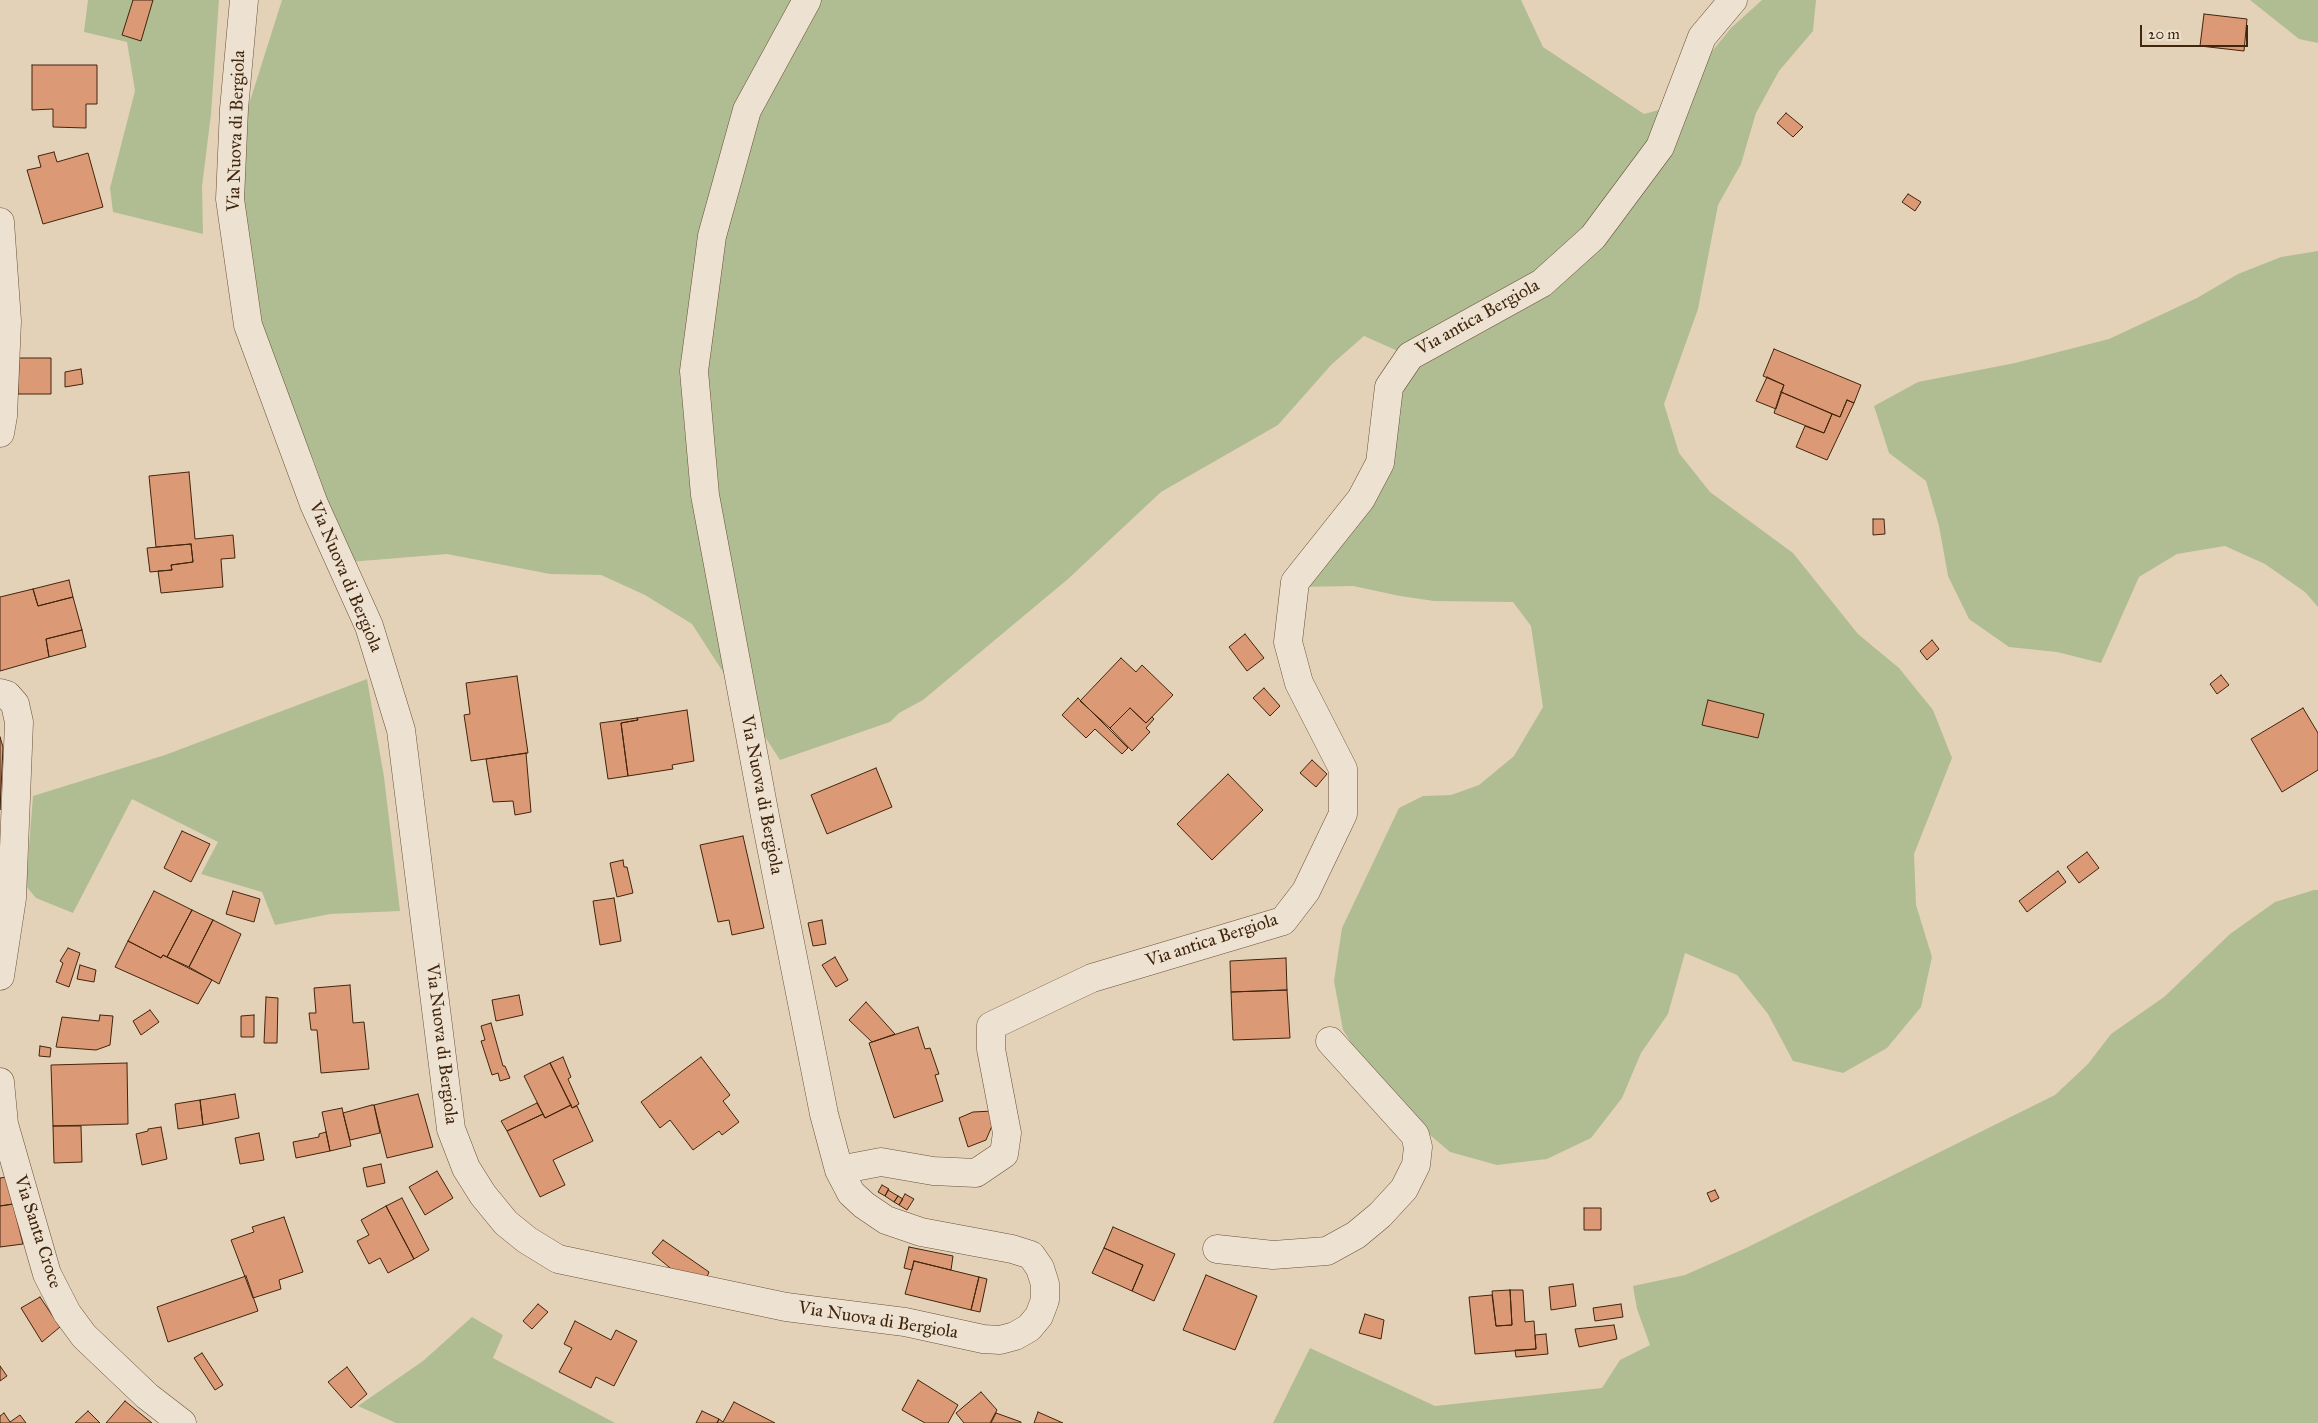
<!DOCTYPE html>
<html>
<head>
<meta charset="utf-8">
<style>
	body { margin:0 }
	#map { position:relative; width:2318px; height:1423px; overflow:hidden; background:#e4d2b8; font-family:"IM FELL Great Primer",serif }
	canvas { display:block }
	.scale { position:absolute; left:2140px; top:25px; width:108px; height:22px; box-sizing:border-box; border:2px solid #41250c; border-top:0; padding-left:6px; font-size:15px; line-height:18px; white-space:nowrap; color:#41250c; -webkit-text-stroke:4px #ede2d1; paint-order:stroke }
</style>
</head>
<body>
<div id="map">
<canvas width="2318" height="1423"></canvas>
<div class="scale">20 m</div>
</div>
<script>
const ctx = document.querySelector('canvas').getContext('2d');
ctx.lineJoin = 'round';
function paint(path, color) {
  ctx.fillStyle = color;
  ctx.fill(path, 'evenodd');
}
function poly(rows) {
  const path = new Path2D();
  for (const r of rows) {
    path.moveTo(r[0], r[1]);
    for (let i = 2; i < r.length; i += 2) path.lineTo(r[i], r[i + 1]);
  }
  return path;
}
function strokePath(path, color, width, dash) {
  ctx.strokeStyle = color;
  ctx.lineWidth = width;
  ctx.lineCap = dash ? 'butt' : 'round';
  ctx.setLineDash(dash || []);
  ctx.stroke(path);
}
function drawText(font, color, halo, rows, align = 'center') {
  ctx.font = font + ' "IM FELL Great Primer",serif';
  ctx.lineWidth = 4;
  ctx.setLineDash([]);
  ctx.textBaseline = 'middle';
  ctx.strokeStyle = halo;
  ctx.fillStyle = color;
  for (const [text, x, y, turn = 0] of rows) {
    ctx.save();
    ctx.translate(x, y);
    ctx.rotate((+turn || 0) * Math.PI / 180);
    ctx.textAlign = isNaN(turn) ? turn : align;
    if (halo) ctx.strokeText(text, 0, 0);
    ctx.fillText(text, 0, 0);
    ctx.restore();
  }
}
paint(poly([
	[88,0,219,0,211,114,202,187,203,234,113,212,110,188,135,91,127,42,84,32],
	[282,0,1521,0,1543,47,1644,114,1666,108,1731,28,1762,0,1816,0,1813,31,1779,71,1756,113,1741,164,1718,205,1698,309,1664,404,1679,453,1710,492,1793,553,1858,634,1899,668,1933,710,1952,758,1914,854,1916,905,1932,957,1921,1007,1887,1048,1843,1073,1793,1061,1768,1014,1737,975,1685,953,1668,1014,1641,1053,1622,1098,1591,1138,1547,1159,1497,1165,1450,1152,1410,1118,1371,1074,1343,1030,1334,981,1342,928,1399,808,1423,796,1451,795,1479,785,1514,756,1543,707,1531,626,1513,602,1434,601,1400,596,1353,586,1297,587,1354,498,1382,403,1409,356,1364,336,1331,365,1278,425,1161,492,1068,579,923,700,899,713,890,722,780,760,692,624,645,595,601,575,550,574,447,554,349,562,314,461,268,356,239,251,237,142],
	[2250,0,2318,0,2318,43,2299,39],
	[2318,251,2318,607,2305,592,2265,564,2225,546,2177,554,2139,577,2101,663,2057,652,2009,647,1969,619,1948,576,1939,526,1926,481,1889,453,1874,406,1918,382,2015,363,2109,339,2197,298,2238,274,2281,257],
	[367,679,384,777,400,911,330,914,275,925,262,892,201,874,218,842,132,799,73,913,36,898,26,886,33,796,165,755],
	[2314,890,2318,890,2318,1423,1273,1423,1310,1348,1435,1406,1602,1388,1620,1360,1650,1345,1637,1309,1633,1286,1685,1275,1746,1248,2055,1095,2088,1064,2111,1034,2164,997,2230,934,2275,902],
	[472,1317,503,1335,493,1358,615,1423,396,1423,358,1406,423,1361]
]), '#b0bd92');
const building = poly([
	[133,0,153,0,141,41,122,35,133,0],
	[2204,14,2247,19,2244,51,2200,46,2204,14],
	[32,65,97,65,97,104,86,104,86,128,53,127,53,109,32,110,32,65],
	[1786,113,1803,127,1793,137,1777,123,1786,113],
	[54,152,57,162,88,153,103,207,43,224,27,170,41,167,38,156,54,152],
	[1908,194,1921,202,1915,211,1902,202,1908,194],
	[1774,349,1861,385,1854,403,1847,400,1840,417,1781,392,1784,385,1763,376,1774,349],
	[19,358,51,358,51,394,18,394,19,358],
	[81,369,83,384,65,387,65,372,81,369],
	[1767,377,1784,385,1776,409,1756,401,1767,377],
	[1781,392,1832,414,1824,433,1774,413,1781,392],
	[1847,400,1854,403,1827,460,1796,447,1805,426,1824,433,1832,414,1840,417,1847,400],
	[189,472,195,539,233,535,235,558,221,559,223,587,161,593,158,571,172,570,171,565,193,562,191,544,156,547,149,476,189,472],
	[1873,519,1884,519,1885,534,1873,535,1873,519],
	[191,544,193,562,171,565,172,570,150,572,147,548,191,544],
	[69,580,73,597,38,606,33,589,69,580],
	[33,589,38,606,73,597,82,630,46,639,49,657,0,671,0,597,33,589],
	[82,630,86,647,49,657,46,639,82,630],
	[1245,634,1264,658,1247,671,1229,647,1245,634],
	[1932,640,1939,649,1927,660,1920,651,1932,640],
	[1121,658,1136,672,1142,665,1173,695,1146,723,1130,708,1110,728,1080,701,1121,658],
	[2221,675,2229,685,2217,694,2210,684,2221,675],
	[517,676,528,753,471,761,464,715,470,714,466,683,517,676],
	[1264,688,1280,706,1270,716,1253,698,1264,688],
	[1078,698,1128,748,1122,754,1095,729,1086,738,1062,715,1078,698],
	[1708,700,1764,714,1758,738,1702,725,1708,700],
	[1130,708,1146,723,1152,717,1154,719,1146,728,1150,732,1132,751,1110,728,1130,708],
	[2303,708,2318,733,2318,770,2282,792,2251,739,2303,708],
	[687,710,694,761,672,765,673,769,628,776,621,723,638,720,637,718,687,710],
	[637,718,638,720,621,723,628,776,608,779,600,723,637,718],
	[0,737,3,747,0,810,0,737],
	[526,753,531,812,515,815,513,801,493,802,486,759,526,753],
	[1312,760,1327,774,1316,787,1300,773,1312,760],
	[876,768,892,807,827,834,811,795,876,768],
	[1228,774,1263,810,1212,860,1177,824,1228,774],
	[182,831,210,844,191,882,164,868,182,831],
	[743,836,764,928,732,935,729,920,718,922,700,845,743,836],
	[2087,852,2099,868,2079,883,2067,867,2087,852],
	[623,860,624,867,627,867,633,893,617,897,610,863,623,860],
	[2058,871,2066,882,2027,912,2019,901,2058,871],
	[154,891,192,910,167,957,163,955,161,958,128,941,154,891],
	[233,891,260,899,254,922,226,914,233,891],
	[614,898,621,941,600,945,593,901,614,898],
	[192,910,213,920,189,967,167,957,192,910],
	[213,920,241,934,219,984,189,967,213,920],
	[822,920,826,944,813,946,808,923,822,920],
	[128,941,161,958,163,955,212,980,198,1004,115,967,128,941],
	[68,948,80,953,69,987,56,982,63,963,60,961,68,948],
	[835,957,848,980,836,987,822,965,835,957],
	[1286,958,1287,990,1231,992,1230,961,1286,958],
	[80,965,96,970,94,982,77,979,80,965],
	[350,985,353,1023,364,1022,369,1069,321,1073,317,1030,311,1030,309,1013,316,1013,314,988,350,985],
	[1287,990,1290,1038,1233,1040,1231,992,1287,990],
	[519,995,523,1015,496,1021,492,1000,519,995],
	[266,997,278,998,277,1043,264,1043,266,997],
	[866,1002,895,1034,872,1042,849,1020,866,1002],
	[150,1010,159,1022,141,1035,133,1021,150,1010],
	[100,1015,113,1016,110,1045,96,1050,56,1047,62,1017,99,1021,100,1015],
	[254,1015,254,1037,241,1037,241,1016,254,1015],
	[491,1023,503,1066,505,1066,510,1078,500,1081,498,1073,492,1075,481,1041,485,1040,481,1026,491,1023],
	[918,1027,925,1049,930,1048,939,1074,935,1075,943,1101,894,1118,869,1043,918,1027],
	[40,1046,51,1048,50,1057,39,1056,40,1046],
	[563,1057,571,1077,568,1079,579,1104,572,1108,550,1063,563,1057],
	[701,1057,730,1095,723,1101,739,1122,722,1135,719,1131,693,1150,670,1120,660,1128,641,1102,701,1057],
	[127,1063,128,1124,53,1126,51,1065,127,1063],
	[550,1063,571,1105,545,1118,524,1076,550,1063],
	[235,1094,239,1118,203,1125,200,1100,235,1094],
	[418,1094,433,1147,387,1158,374,1105,418,1094],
	[200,1100,203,1125,178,1129,175,1104,200,1100],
	[537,1103,543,1114,507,1131,501,1121,537,1103],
	[372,1105,374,1105,380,1133,350,1140,343,1113,372,1105],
	[571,1105,572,1108,577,1106,593,1141,553,1160,565,1185,540,1197,507,1131,543,1114,545,1118,571,1105],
	[342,1108,351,1146,330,1151,322,1112,342,1108],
	[993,1111,994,1121,986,1140,968,1147,959,1118,973,1112,993,1111],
	[53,1126,81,1126,82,1162,54,1163,53,1126],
	[161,1127,167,1159,142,1165,136,1134,148,1131,148,1129,161,1127],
	[326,1132,330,1151,296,1158,293,1142,319,1137,319,1134,326,1132],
	[259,1133,264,1160,240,1164,235,1138,259,1133],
	[381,1164,385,1183,367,1187,363,1168,381,1164],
	[437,1171,453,1198,425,1215,409,1187,437,1171],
	[7,1177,13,1204,0,1206,0,1178,7,1177],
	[882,1185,889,1189,885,1196,878,1192,882,1185],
	[888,1190,898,1196,894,1202,885,1196,888,1190],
	[1715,1190,1719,1198,1711,1202,1707,1193,1715,1190],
	[905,1194,914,1199,907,1210,899,1205,905,1194],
	[898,1196,903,1199,899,1205,894,1202,898,1196],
	[402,1198,429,1250,414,1259,386,1206,402,1198],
	[13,1204,23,1244,0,1247,0,1206,13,1204],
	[386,1206,414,1259,388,1273,380,1258,369,1264,357,1241,369,1235,361,1220,386,1206],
	[1584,1208,1601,1208,1601,1230,1584,1230,1584,1208],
	[284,1217,303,1272,279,1280,281,1289,253,1298,231,1240,254,1232,252,1227,284,1217],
	[1113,1227,1175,1254,1154,1301,1132,1291,1143,1265,1104,1248,1113,1227],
	[663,1240,709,1272,707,1277,675,1272,652,1253,663,1240],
	[909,1247,953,1256,951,1270,914,1261,912,1270,904,1268,909,1247],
	[1104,1248,1143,1265,1132,1291,1092,1273,1104,1248],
	[914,1261,979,1277,971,1310,905,1294,914,1261],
	[1206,1275,1257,1296,1235,1350,1183,1330,1206,1275],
	[246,1276,258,1311,168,1342,157,1307,246,1276],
	[979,1277,987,1279,980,1312,971,1310,979,1277],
	[1573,1284,1576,1306,1551,1310,1549,1287,1573,1284],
	[1510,1290,1523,1290,1525,1322,1534,1321,1536,1349,1475,1354,1469,1297,1492,1295,1496,1326,1512,1325,1510,1290],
	[1510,1290,1512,1325,1496,1326,1492,1291,1510,1290],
	[40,1297,60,1327,42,1342,21,1308,40,1297],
	[538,1304,548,1312,532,1329,523,1321,538,1304],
	[1621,1304,1623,1317,1595,1321,1593,1308,1621,1304],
	[1365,1314,1384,1320,1381,1339,1359,1333,1365,1314],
	[575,1321,611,1340,616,1330,637,1341,614,1386,596,1377,591,1388,559,1372,572,1348,564,1344,575,1321],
	[1614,1325,1617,1339,1579,1347,1575,1329,1614,1325],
	[1546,1334,1548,1354,1516,1357,1515,1350,1536,1349,1535,1335,1546,1334],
	[202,1353,223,1385,215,1390,194,1358,202,1353],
	[0,1366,7,1376,0,1381,0,1366],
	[347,1367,367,1394,351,1408,328,1382,347,1367],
	[918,1380,958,1405,948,1423,925,1423,902,1410,918,1380],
	[981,1392,997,1410,990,1423,964,1423,956,1413,981,1392],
	[125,1401,152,1423,106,1423,125,1401],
	[734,1402,775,1423,717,1423,719,1419,723,1422,734,1402],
	[88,1411,100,1423,75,1423,88,1411],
	[702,1411,719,1419,717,1423,696,1423,702,1411],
	[1038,1412,1063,1423,1034,1423,1038,1412],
	[4,1413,10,1422,20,1415,26,1423,0,1423,0,1416,4,1413],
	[996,1413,1021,1422,1021,1423,991,1423,996,1413]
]);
paint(building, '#db9976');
strokePath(building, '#41250c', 1);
const minor = poly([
	[244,0,234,109,230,199,248,325,314,504,369,626,401,730,451,1129,466,1168,483,1195,506,1223,527,1240,558,1259,786,1307,905,1322,983,1339,1000,1340,1015,1336,1029,1328,1039,1316,1045,1300,1045,1284,1040,1268,1031,1255,1012,1249,921,1232,886,1220,864,1205,851,1193,839,1170,824,1114,765,816,705,495,694,371,712,236,747,110,807,0],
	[0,222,7,321,3,416,0,433],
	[0,693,7,695,15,704,19,722,12,898,0,976],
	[0,1082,4,1124,47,1274,67,1313,84,1336,147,1396,182,1423],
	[839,1170,881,1162,933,1171,976,1173,1004,1154,1007,1133,991,1049,991,1026,1092,978,1283,921,1306,891,1343,814,1343,769,1299,683,1288,642,1295,582,1361,499,1380,463,1389,387,1410,356,1542,283,1593,237,1660,147,1702,37,1733,0],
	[1217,1249,1273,1255,1327,1251,1356,1235,1380,1215,1404,1189,1416,1165,1418,1147,1415,1135,1330,1041]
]);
strokePath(minor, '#6a5037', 29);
strokePath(minor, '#ede2d1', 28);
drawText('18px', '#41250c', '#ede2d1', [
	["Via Nuova di Bergiola",237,131,-88],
	["Via antica Bergiola",1478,318,-29],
	["Via Nuova di Bergiola",345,577,67],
	["Via Nuova di Bergiola",761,795,79],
	["Via antica Bergiola",1212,941,-18],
	["Via Nuova di Bergiola",441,1044,83],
	["Via Santa Croce",37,1232,72],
	["Via Nuova di Bergiola",878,1321,9]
]);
</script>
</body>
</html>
